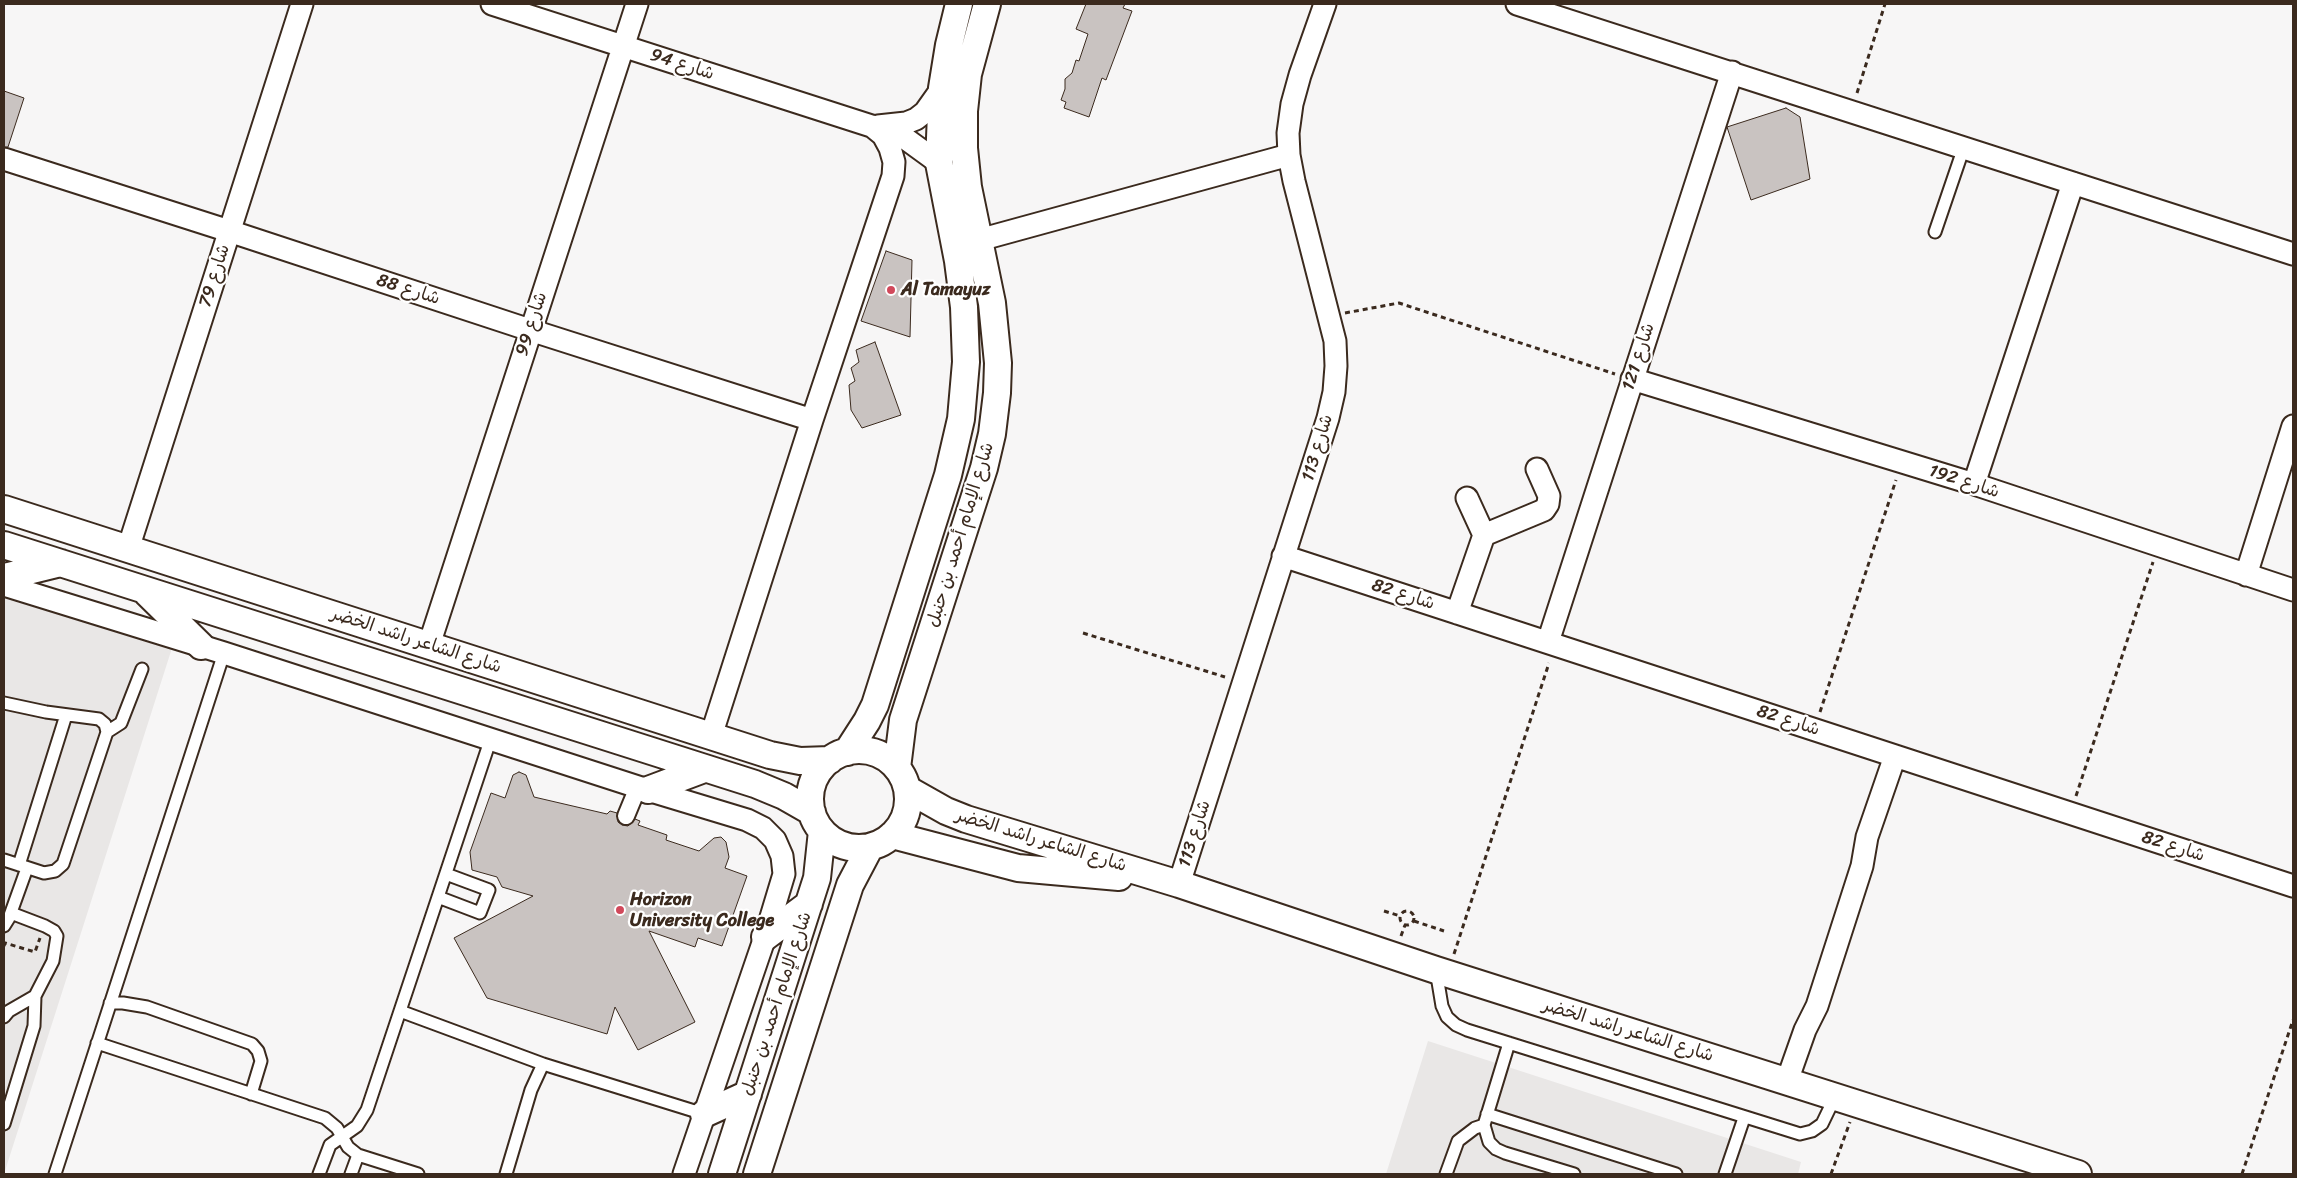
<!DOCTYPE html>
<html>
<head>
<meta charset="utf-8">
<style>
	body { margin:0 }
	#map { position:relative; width:2297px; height:1178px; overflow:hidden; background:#f7f6f6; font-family:Sriracha,sans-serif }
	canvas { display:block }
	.frame { position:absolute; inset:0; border:5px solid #3b2a1e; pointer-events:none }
</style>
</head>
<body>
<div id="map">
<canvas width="2297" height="1178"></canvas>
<div class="frame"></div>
</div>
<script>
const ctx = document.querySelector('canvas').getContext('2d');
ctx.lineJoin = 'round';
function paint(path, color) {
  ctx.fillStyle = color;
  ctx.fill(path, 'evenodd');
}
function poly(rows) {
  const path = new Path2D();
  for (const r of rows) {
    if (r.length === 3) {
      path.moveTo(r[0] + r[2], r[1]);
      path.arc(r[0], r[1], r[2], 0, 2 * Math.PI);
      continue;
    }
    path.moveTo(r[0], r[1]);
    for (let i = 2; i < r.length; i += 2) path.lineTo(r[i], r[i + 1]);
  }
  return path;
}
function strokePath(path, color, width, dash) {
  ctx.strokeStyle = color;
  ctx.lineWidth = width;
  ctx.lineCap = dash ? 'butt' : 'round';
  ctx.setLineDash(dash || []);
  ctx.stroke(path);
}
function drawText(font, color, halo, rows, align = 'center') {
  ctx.font = font + ' Sriracha,"Playpen Sans Arabic",sans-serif';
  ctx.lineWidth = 4.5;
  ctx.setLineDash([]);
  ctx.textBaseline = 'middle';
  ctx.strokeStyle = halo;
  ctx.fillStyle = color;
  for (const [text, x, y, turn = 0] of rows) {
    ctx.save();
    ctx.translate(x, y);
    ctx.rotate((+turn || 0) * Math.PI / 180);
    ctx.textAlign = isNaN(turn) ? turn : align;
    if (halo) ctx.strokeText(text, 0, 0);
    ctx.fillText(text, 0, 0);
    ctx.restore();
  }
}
paint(poly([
	[4,594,172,648,4,1174],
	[1428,1041,1801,1162,1798,1174,1386,1174]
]), '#e9e7e6');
const building = poly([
	[1086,4,1125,4,1123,8,1132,11,1106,80,1102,78,1089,117,1064,108,1066,102,1061,100,1065,89,1065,79,1072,73,1076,60,1079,61,1088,34,1076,29,1086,4],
	[4,91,24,98,8,147,4,147,4,91],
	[1786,108,1800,117,1810,179,1751,200,1727,127,1786,108],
	[886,251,912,260,910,337,861,321,886,251],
	[875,342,901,415,862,428,851,410,849,385,855,381,851,368,859,362,856,350,875,342],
	[519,772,526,775,534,797,607,814,610,811,617,813,618,822,622,825,628,826,635,819,640,821,638,825,667,835,666,840,699,851,714,838,721,837,726,842,729,857,725,868,747,876,722,946,698,938,695,947,649,931,695,1022,638,1050,615,1007,607,1034,487,998,454,938,533,896,502,887,497,877,472,870,470,852,491,793,505,798,513,775,519,772]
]);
paint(building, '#c9c3c1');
strokePath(building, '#3b2a1e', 1);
const service = poly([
	[1935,232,1964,147],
	[4,703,46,712,99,719,105,724,107,732,63,864,55,871,44,873,4,860],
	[107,732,121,723,142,669],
	[19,865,66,715],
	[438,897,480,913,489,890,446,874],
	[4,926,9,918,27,868],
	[1436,970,1442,1006,1447,1017,1456,1025,1467,1030,1800,1134,1812,1131,1822,1124,1835,1097],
	[110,1003,123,1003,147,1007,252,1044,258,1051,261,1061,251,1094],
	[400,1011,543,1064,704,1114],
	[4,1017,9,1011,35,996],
	[97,1043,325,1118,337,1128,348,1147,358,1155,418,1174],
	[1509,1043,1484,1125,1489,1142,1496,1149,1505,1153,1574,1174],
	[1487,1114,1676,1174],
	[4,1124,34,1026,35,996,53,961,57,936,54,931,45,926,11,913],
	[55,1174,224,653],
	[319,1174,330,1145,357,1126,367,1110,491,738],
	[351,1174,358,1155],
	[506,1174,531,1090,543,1064],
	[1446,1174,1458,1141,1475,1128,1484,1125],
	[1725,1174,1744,1118]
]);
const pedestrian = poly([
	[626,816,638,787]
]);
const minor = poly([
	[492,4,890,132,906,139,939,163],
	[1517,4,2293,254],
	[878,126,906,123,916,119,925,112,942,88],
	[4,159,229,231,530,330,812,420],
	[979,240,1289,155],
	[1632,379,1974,484,2293,590],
	[1974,484,2073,183],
	[1484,535,1544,510,1548,504,1549,496,1537,469],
	[128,549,302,4],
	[1283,556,2293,886],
	[2246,575,2293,426],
	[4,585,224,653,638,787,747,820,763,828,775,840,782,856,784,874,765,937,684,1174],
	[1457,613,1484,535,1467,498],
	[1548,642,1732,72],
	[429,645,637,4],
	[711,736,812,420,893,176,894,162,890,148,883,135,872,126],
	[1179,884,1328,418,1334,392,1336,366,1335,341,1294,181,1289,155,1288,133,1292,104,1300,75,1325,4],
	[1787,1081,1805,1030,1817,1006,1862,866,1867,837,1895,756]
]);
const tertiary = poly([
	[4,509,770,755,800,761,830,760],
	[4,545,755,784,784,796,812,812],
	[4,577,61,563],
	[147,593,201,646],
	[859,799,49],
	[847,752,867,721,875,705,948,475,961,419,966,362,964,307,958,261,939,163,942,88,949,45,959,4],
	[897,768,903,720,984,468,992,434,997,393,998,363,992,303,968,187,964,148,964,111,968,74,987,4],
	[907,789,946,811,966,819,1179,884,1436,970,2078,1174],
	[648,790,704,769],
	[892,835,1018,868,1119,877],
	[765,937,809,904],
	[704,1114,748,1094],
	[722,1174,817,878,822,831],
	[757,1174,850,885,870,847]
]);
strokePath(service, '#3b2a1e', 15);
strokePath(pedestrian, '#3b2a1e', 20);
strokePath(minor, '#3b2a1e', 25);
strokePath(tertiary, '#3b2a1e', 30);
strokePath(poly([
	[1857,93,1885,4],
	[1345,313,1399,303,1615,374],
	[1083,633,1225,677],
	[1820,712,1896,480],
	[2076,796,2153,562],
	[1407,918,7],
	[1384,911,1400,916],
	[1414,921,1444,931],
	[1401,936,1405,925],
	[4,946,5,943,35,952,40,938],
	[1454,954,1549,663],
	[1831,1174,1850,1122],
	[2242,1174,2293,1020]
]), '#3b2a1e', 3, [5, 4]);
strokePath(service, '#fff', 11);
strokePath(pedestrian, '#fff', 16);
strokePath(minor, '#fff', 21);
strokePath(tertiary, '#fff', 26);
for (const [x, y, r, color] of [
	[891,290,5,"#d1495b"],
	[620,910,5,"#d1495b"]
]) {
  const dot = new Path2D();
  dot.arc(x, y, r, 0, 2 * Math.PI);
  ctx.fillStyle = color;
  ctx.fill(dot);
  strokePath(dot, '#fff', 2);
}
drawText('18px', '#3b2a1e', '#fff', [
	["شارع 94",682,65,18],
	["شارع 79",215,276,-72],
	["شارع 88",408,290,18],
	["شارع 99",532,324,-72],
	["شارع 121",1639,357,-72],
	["شارع 113",1318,448,-73],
	["شارع 192",1964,482,18],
	["شارع الإمام أحمد بن حنبل",961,535,-73],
	["شارع 82",1403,595,18],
	["شارع الشاعر راشد الخضر",416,641,18],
	["شارع 82",1788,721,18],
	["شارع 113",1195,834,-72],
	["شارع الشاعر راشد الخضر",1041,841,17],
	["شارع 82",2173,847,18],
	["شارع الإمام أحمد بن حنبل",777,1004,-72],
	["شارع الشاعر راشد الخضر",1628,1031,17]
]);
drawText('bold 18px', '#3b2a1e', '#fff', [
	["Al Tamayuz",901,290],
	["Horizon",630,900],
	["University College",630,921]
], 'left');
</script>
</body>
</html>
